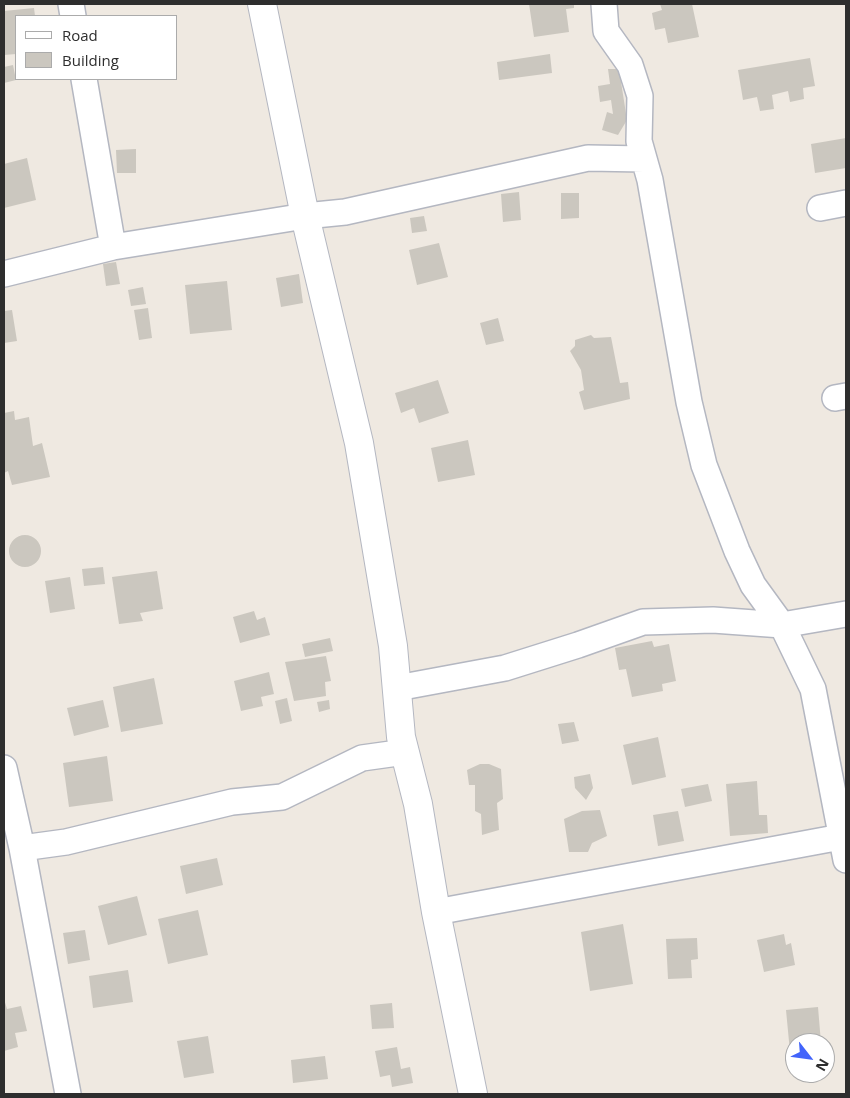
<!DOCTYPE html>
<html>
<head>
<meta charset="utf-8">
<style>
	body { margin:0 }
	#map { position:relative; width:850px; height:1098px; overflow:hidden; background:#efe9e1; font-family:"Open Sans",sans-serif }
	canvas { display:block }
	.frame { position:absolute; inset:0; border:5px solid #2e2e2e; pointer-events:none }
	.legend { position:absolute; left:15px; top:15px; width:162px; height:65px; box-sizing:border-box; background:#fff; border:1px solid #ababab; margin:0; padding:6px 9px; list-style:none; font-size:15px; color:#2e2e2e }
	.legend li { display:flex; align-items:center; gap:10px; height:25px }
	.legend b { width:25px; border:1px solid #ababab }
	.north { position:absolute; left:785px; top:1033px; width:50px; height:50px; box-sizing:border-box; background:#fff; border:1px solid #ababab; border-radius:50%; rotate:120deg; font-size:14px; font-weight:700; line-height:20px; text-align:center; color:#2e2e2e }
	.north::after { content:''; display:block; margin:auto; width:18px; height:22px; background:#4264fb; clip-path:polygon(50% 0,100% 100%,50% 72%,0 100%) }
</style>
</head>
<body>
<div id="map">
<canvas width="850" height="1098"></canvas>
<div class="frame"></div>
<ul class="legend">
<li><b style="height:6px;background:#fff"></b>Road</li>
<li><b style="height:14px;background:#cbc7bf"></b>Building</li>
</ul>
<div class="north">N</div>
</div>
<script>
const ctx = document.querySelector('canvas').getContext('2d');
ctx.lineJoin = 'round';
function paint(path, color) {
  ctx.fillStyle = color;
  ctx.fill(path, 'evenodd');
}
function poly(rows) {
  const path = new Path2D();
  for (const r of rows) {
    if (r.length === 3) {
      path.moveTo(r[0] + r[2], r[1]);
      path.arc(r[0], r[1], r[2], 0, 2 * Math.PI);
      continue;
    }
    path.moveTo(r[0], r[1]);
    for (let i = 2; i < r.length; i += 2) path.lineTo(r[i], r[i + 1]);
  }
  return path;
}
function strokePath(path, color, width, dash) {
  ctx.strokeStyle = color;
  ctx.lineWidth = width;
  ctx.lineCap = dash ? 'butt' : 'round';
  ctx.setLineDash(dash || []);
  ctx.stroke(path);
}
paint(poly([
	[529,4,574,4,574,8,566,9,569,32,534,37],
	[660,4,692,4,699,37,668,43,665,28,655,30,652,13,662,10],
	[34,8,35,16,16,16,16,54,4,55,4,11],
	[550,54,552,73,499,80,497,62],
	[810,58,815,86,803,88,804,99,790,102,788,91,772,95,774,109,760,111,757,97,743,100,738,70],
	[13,65,16,80,4,83,4,67],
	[608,69,619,69,627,120,618,135,602,130,607,112,613,114,611,100,600,102,598,86,610,84],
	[846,138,846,168,815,173,811,144],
	[136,149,136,173,117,173,116,150],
	[27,158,36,200,4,208,4,164],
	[519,192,521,220,503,222,501,194],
	[561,193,579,193,579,218,561,219],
	[424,216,427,231,412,233,410,218],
	[439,243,448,277,417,285,409,250],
	[116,262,120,284,106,286,103,264],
	[299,274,303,303,281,307,276,278],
	[227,281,232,330,190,334,185,285],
	[143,287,146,304,131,306,128,290],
	[148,308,152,338,139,340,134,310],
	[12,310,17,341,4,343,4,311],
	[498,318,504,341,486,345,480,323],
	[591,335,594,338,611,337,620,383,628,382,630,399,584,410,579,392,584,390,581,370,570,351,575,346,575,340],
	[438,380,449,413,419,423,414,408,401,413,395,393],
	[14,411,15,420,29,417,33,446,42,443,50,477,12,485,8,471,4,473,4,413],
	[468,440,475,475,438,482,431,448],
	[25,551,16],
	[103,567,105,584,84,586,82,569],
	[157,571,163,609,140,613,143,621,119,624,112,577],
	[70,577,75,609,50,613,45,581],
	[254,611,257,620,265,617,270,635,240,643,233,617],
	[330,638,333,651,305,657,302,644],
	[652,641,654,647,669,644,676,681,662,684,663,691,632,697,626,669,619,670,615,648],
	[326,656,331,681,325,682,326,696,294,701,285,662],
	[269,672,274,694,261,697,263,706,241,711,234,681],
	[154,678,163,724,121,732,113,687],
	[287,698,292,721,280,724,275,701],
	[103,700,109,727,74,736,67,708],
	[329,700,330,709,319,712,317,702],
	[574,722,579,741,562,744,558,724],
	[658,737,666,777,632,785,623,745],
	[107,756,113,801,69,807,63,763],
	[480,764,489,764,501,769,503,799,497,803,499,830,482,835,481,814,475,811,475,785,469,785,467,770],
	[590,774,593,788,586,800,575,788,574,777],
	[757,781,759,815,767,815,768,833,730,836,726,784],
	[708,784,712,801,685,807,681,789],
	[600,810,607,836,592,843,588,852,569,852,564,819,582,811],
	[678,811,684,841,658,846,653,815],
	[217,858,223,885,186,894,180,866],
	[137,896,147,935,108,945,98,906],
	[198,910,208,955,168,964,158,919],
	[623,924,633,984,590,991,581,932],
	[85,930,90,960,68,964,63,933],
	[784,934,786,945,791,943,795,965,764,972,757,940],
	[697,938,698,959,691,960,692,978,668,979,666,939],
	[128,970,133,1002,93,1008,89,976],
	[4,999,7,1009,21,1006,27,1031,15,1033,18,1047,4,1051],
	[392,1003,394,1028,372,1029,370,1005],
	[818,1007,821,1043,795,1043,795,1052,790,1052,786,1010],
	[208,1036,214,1073,184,1078,177,1041],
	[397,1047,401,1069,410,1067,413,1083,392,1087,390,1075,380,1077,375,1051],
	[325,1056,328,1079,293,1083,291,1060]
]), '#cbc7bf');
const street = poly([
	[71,4,73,16],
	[604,4,606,31,630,65,640,96,639,141,650,180,689,402,704,465,737,551,753,585,782,625,813,689,846,860],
	[84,79,113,247],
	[820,208,846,203],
	[4,274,113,247,305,216,345,212,588,158,644,159],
	[835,398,846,396],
	[397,688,505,668,578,645,643,622,713,620,782,625,846,614],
	[4,768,22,848,68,1094],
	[22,848,66,842,232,802,282,797,362,758,405,752],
	[436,912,841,837]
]);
const secondary = poly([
	[262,4,305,216,359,443,393,646,401,737,418,804,436,912,473,1094]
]);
strokePath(street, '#b4b7c1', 28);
strokePath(secondary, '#b4b7c1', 30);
strokePath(street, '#fff', 25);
strokePath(secondary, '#fff', 28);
</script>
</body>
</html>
